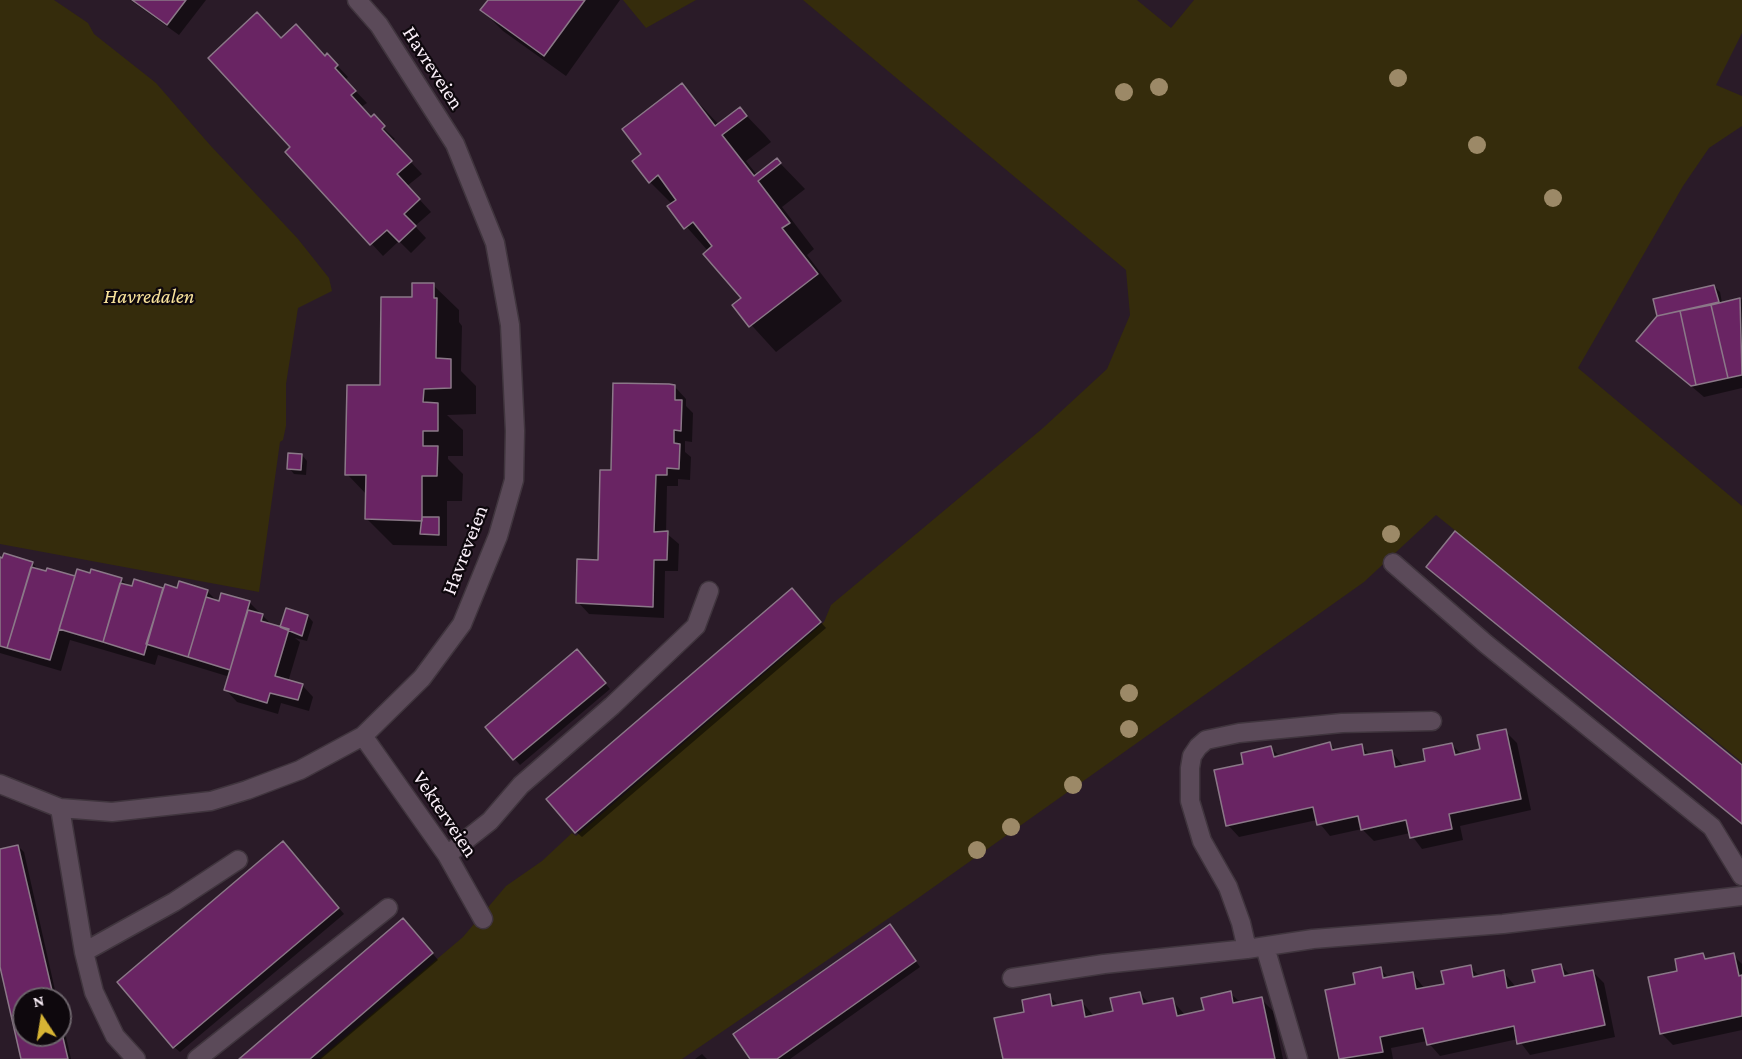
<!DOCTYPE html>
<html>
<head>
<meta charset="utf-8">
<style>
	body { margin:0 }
	#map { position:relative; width:1742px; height:1059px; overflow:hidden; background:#2a1b28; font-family:"Crimson Pro",serif }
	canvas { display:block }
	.north { position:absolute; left:12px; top:987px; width:60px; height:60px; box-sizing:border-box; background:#0e080d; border:2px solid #6c646b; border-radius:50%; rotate:348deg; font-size:16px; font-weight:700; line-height:24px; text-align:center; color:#faeff8 }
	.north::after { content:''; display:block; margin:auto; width:21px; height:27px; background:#d7b434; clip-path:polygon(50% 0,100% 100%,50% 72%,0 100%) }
</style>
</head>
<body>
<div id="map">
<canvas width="1742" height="1059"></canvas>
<div class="north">N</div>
</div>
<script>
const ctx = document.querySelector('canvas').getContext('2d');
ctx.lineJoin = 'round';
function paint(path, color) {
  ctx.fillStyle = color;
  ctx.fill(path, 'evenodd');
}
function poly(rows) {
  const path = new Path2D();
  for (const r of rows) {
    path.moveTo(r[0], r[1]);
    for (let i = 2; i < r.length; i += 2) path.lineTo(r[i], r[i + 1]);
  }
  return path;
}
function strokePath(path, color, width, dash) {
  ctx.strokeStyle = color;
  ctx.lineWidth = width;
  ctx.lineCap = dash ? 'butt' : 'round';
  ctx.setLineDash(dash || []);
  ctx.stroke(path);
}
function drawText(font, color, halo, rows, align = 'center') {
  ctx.font = font + ' "Crimson Pro",serif';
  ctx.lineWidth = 4.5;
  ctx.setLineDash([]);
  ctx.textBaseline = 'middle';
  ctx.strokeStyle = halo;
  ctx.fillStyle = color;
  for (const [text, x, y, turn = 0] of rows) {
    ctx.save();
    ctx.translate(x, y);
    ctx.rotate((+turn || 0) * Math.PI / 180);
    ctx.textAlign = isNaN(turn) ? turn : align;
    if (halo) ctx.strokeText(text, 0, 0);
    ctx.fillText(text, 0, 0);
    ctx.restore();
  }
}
paint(poly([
	[0,0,54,0,88,23,94,34,156,83,210,145,298,239,329,278,332,291,298,308,286,384,286,426,283,440,280,442,259,592,0,544],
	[623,0,696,0,646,28],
	[803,0,1137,0,1171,28,1194,0,1742,0,1742,33,1716,85,1742,96,1742,126,1709,148,1683,186,1578,368,1742,506,1742,762,1436,515,1364,582,914,901,682,1059,319,1059,463,937,506,886,542,861,572,833,576,836,824,622,831,605,1043,428,1107,369,1130,315,1126,270]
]), '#352c0c');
paint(poly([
	[130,0,206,0,179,35],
	[490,0,620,0,566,76,503,31,482,10],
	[281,39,325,57,327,55,348,77,345,80,367,103,361,107,395,139,392,142,422,174,407,186,431,212,415,226,426,238,411,253,399,241,383,256,287,152,292,147],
	[682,85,719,125,740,109,765,135,771,142,746,161,757,175,777,160,805,189,782,207,814,249,807,255,842,301,776,352,734,306,743,298,708,251,669,207,672,204,650,182,643,154],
	[433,285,459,310,459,322,462,326,461,371,476,386,476,414,447,415,463,430,463,456,448,456,448,459,463,474,462,501,447,501,447,546,393,545,367,519,367,495,347,474,413,299],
	[1714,286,1720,292,1722,303,1742,299,1742,388,1704,397,1638,341,1658,317,1654,300],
	[675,387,686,399,686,406,693,413,692,442,685,441,685,452,691,457,690,480,678,479,678,486,667,486,666,533,679,544,678,571,665,571,664,618,589,614,578,602,600,561,612,472],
	[302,455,307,461,306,475,294,474,289,468],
	[0,559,32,563,40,571,76,578,121,580,133,588,135,581,164,590,207,591,220,604,222,595,250,603,273,626,282,629,308,616,313,622,307,641,295,638,300,642,288,682,302,685,313,697,309,711,281,703,278,714,237,702,226,690,230,677,158,655,155,665,70,640,61,671,0,653],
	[797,596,826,628,582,837,576,832],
	[583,656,610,689,520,765,487,727],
	[1505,731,1517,743,1531,810,1460,826,1463,840,1422,849,1410,833,1374,841,1362,829,1330,836,1317,820,1239,837,1228,825,1245,765,1271,748,1280,757,1330,744,1337,751,1361,746,1371,756,1391,751,1404,767,1427,762,1452,745,1462,755,1482,750],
	[18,846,24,852,57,999,24,999,24,1035,60,1035,60,1010,71,1059,23,1059,0,960,0,850],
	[289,849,344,914,180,1052,174,1047],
	[409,926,438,960,321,1059,242,1059],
	[895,932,920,967,790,1059,752,1059],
	[1703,955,1708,960,1733,955,1742,964,1742,1030,1673,1045,1661,1033,1679,972],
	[1561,966,1571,976,1592,971,1604,983,1615,1037,1530,1055,1518,1039,1440,1056,1427,1041,1391,1048,1393,1059,1341,1059,1327,992,1357,985,1380,969,1389,978,1412,973,1425,989,1446,985,1470,967,1480,977,1503,972,1516,987,1536,983],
	[1230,993,1241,1003,1261,999,1273,1011,1283,1059,1004,1059,1049,996,1059,1006,1081,1001,1094,1016,1115,1012,1140,994,1150,1004,1172,1000,1185,1015,1206,1011],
	[702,1054,707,1059,695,1059]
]), '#0007');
const building = poly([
	[132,0,186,0,167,25,132,0],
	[488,0,585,0,544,56,480,10,488,0],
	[257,12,281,38,296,24,325,56,327,53,338,65,335,68,356,91,351,95,371,117,374,114,385,126,382,129,412,161,397,174,420,199,404,214,416,226,399,242,387,230,370,245,285,152,290,147,208,58,257,12],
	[682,83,715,126,740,107,747,116,722,135,754,176,777,158,781,163,758,181,790,223,782,228,818,274,749,327,732,305,741,298,703,254,712,246,693,222,684,229,667,206,676,200,658,175,649,183,632,161,641,154,622,129,682,83],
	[412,283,434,283,434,298,437,298,436,358,451,359,451,388,424,389,423,402,438,403,438,431,423,431,423,446,438,446,437,476,422,476,422,521,365,519,366,475,345,475,347,385,380,385,381,297,412,297,412,283],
	[1714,285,1719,302,1657,316,1653,299,1714,285],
	[1740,298,1742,375,1728,378,1711,305,1740,298],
	[1711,305,1728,378,1696,385,1680,311,1711,305],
	[1680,311,1696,385,1691,386,1636,341,1657,316,1680,311],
	[613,383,669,384,675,385,675,400,682,400,681,431,674,430,674,443,680,444,679,469,667,468,667,475,656,475,654,532,668,531,667,560,654,560,653,607,576,603,577,559,598,560,600,470,611,470,613,383],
	[288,453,302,454,301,470,287,469,288,453],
	[422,517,439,517,439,535,420,534,422,517],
	[1455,531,1742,765,1742,824,1426,567,1455,531],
	[4,553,33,562,7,648,0,646,0,557,2,558,4,553],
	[31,567,46,571,47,568,75,576,50,660,7,648,31,567],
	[77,569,90,573,91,569,122,578,103,642,59,629,77,569],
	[134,579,163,588,144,655,103,642,120,583,132,586,134,579],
	[179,581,208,590,188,657,146,644,165,584,177,588,179,581],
	[792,588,821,622,575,833,546,799,792,588],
	[221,593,250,601,230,670,188,657,206,597,219,601,221,593],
	[286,608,308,615,302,636,280,627,286,608],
	[248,610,263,614,261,621,289,629,275,676,303,684,298,700,270,693,267,703,224,690,248,610],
	[577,649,606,683,513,760,485,727,577,649],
	[1506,729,1521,799,1449,814,1452,829,1410,838,1406,820,1361,830,1358,816,1317,825,1313,807,1226,826,1214,770,1243,764,1241,753,1271,746,1274,757,1330,742,1332,750,1362,744,1364,755,1392,750,1395,767,1425,761,1423,749,1452,743,1455,755,1480,749,1477,735,1506,729],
	[283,841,339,908,173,1048,117,982,283,841],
	[18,845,54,999,24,999,24,1035,60,1035,60,1025,68,1059,21,1059,0,967,0,849,18,845],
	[403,918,433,953,310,1059,239,1059,403,918],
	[890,924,916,961,777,1059,750,1059,733,1034,890,924],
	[1703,953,1705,959,1734,953,1739,976,1742,975,1742,1016,1660,1034,1648,977,1677,971,1675,959,1703,953],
	[1561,964,1564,976,1593,970,1605,1025,1517,1044,1514,1026,1427,1045,1423,1028,1380,1037,1383,1052,1339,1059,1325,990,1355,984,1353,973,1381,967,1383,978,1413,972,1416,989,1444,984,1441,971,1471,965,1473,977,1504,970,1507,988,1535,982,1532,970,1561,964],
	[1231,991,1233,1003,1262,997,1275,1059,1003,1059,994,1018,1024,1012,1022,1000,1050,994,1052,1006,1082,1000,1085,1017,1113,1011,1110,998,1140,992,1143,1004,1173,998,1177,1016,1204,1010,1201,998,1231,991]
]);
paint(building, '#692463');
strokePath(building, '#8b7888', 1.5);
const minor = poly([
	[1393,563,1486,644,1712,827,1742,876],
	[363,736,447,855,483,919],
	[0,784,60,808,112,812,211,801,247,790,300,770,363,736,422,678,462,624,498,536,514,480,515,431,510,325,495,243,455,144,379,25,357,0],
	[60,808,84,952,94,992,115,1036,136,1059],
	[447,855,490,821,521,785,612,706,696,626,709,591],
	[1265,947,1298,1059],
	[1247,949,1241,923,1228,887,1202,841,1190,801,1190,768,1192,756,1198,747,1206,740,1239,733,1342,723,1432,721],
	[84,952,174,902,238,860],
	[1012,978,1104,964,1247,949,1313,939,1503,924,1742,896],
	[197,1059,388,908]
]);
strokePath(minor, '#40353e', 21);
strokePath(minor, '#5b4a59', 18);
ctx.fillStyle = '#9c8967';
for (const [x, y] of [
	[1398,78],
	[1159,87],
	[1124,92],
	[1477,145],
	[1553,198],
	[1391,534],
	[1129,693],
	[1129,729],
	[1073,785],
	[1011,827],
	[977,850]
]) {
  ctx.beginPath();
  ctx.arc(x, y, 9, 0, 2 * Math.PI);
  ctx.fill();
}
drawText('21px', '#faeff8', '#0e080d', [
	["Havreveien",433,68,57],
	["Havreveien",465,550,-69],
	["Vekterveien",445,814,56]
]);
drawText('italic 21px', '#f9e39b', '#0e080d', [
	["Havredalen",149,297]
]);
</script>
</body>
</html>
